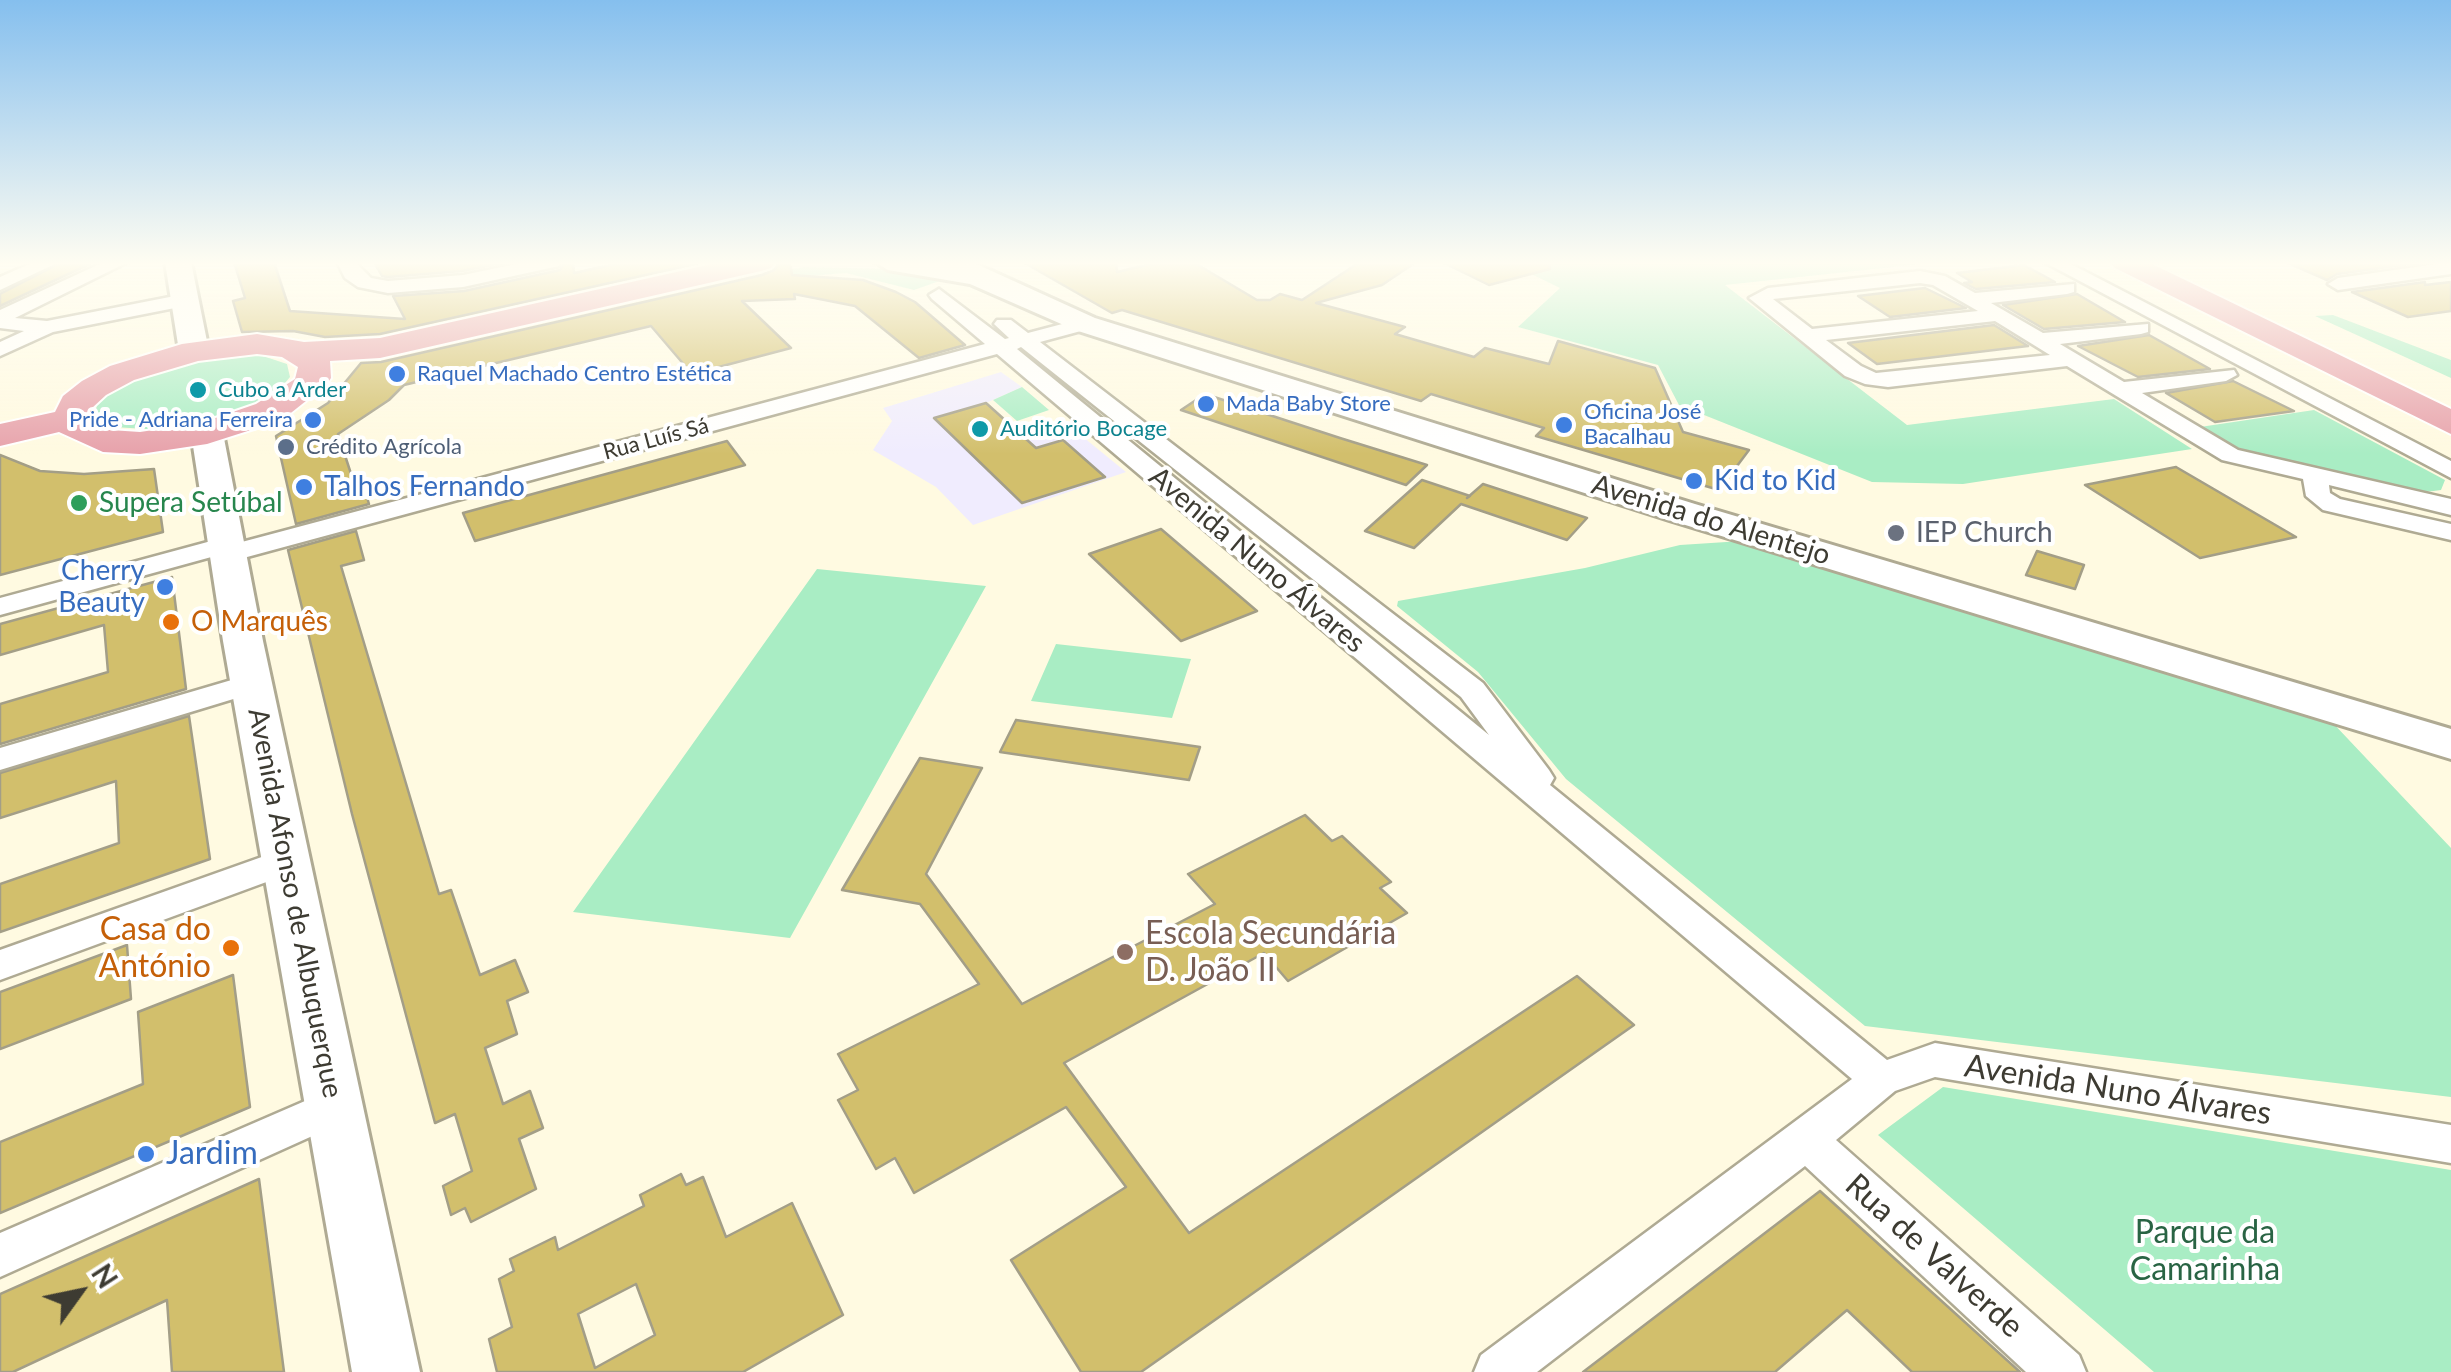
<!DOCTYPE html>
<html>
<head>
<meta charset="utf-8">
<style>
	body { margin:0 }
	#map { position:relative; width:2451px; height:1372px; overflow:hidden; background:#fffae1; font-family:Lato,sans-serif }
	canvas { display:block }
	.north { position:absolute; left:30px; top:1242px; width:100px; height:100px; -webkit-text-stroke:8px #fff; paint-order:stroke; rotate:57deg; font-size:28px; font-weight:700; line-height:40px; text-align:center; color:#3d3b32 }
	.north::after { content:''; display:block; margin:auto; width:35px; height:45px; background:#3d3b32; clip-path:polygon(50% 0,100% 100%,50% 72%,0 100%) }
</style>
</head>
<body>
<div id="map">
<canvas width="2451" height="1372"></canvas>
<div class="north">N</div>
</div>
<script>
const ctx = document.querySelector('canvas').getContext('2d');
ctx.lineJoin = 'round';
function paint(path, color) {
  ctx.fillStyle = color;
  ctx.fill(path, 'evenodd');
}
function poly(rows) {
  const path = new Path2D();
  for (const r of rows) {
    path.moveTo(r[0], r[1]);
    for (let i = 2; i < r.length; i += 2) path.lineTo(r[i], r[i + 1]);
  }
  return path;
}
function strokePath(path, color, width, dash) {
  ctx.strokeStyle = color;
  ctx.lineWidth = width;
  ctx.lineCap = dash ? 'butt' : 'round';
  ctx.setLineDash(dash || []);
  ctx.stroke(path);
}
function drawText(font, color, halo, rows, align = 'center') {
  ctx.font = font + ' Lato,sans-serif';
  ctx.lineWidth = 8;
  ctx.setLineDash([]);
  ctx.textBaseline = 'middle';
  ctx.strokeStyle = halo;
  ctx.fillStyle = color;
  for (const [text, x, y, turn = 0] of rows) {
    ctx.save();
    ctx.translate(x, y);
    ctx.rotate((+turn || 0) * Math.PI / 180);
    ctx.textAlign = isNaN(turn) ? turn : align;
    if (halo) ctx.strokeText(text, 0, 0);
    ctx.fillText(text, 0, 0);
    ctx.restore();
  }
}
paint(poly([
	[1001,372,1022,387,986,403,973,456,1072,428,1126,472,973,525,936,487,873,450,892,421,883,408]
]), '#f0ecfe');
paint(poly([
	[1507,262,1918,262,1921,264,1725,285,1907,425,2114,399,2192,449,1963,484,1872,482,1679,405,1658,365,1518,327,1560,288],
	[805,267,890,269,945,279,914,290,846,273,754,280,757,275],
	[2333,315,2451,360,2451,378,2315,316],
	[257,354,287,364,290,377,279,390,255,406,201,424,161,430,114,427,104,423,95,413,97,405,112,390,172,363],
	[1022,387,1049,410,1017,421,993,400],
	[2314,410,2445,480,2441,490,2426,492,2277,462,2250,454,2200,427],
	[1742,541,2331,721,2451,848,2451,1097,1865,1026,1566,779,1478,672,1397,606,1398,601,1585,568,1680,545],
	[817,569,986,586,790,938,573,912],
	[1056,644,1191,659,1172,718,1031,701],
	[1943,1087,2451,1170,2451,1372,2154,1372,1878,1135]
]), '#a9edc4');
const building = poly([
	[62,262,94,262,0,306,0,294,62,262],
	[234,262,274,262,290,311,405,319,393,296,464,291,560,270,565,262,573,262,574,273,624,262,704,262,380,334,325,337,293,331,242,332,233,301,245,298,234,262],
	[374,262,507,262,462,271,388,277,382,276,374,262],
	[780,262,790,262,792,275,863,280,896,292,915,302,965,345,919,358,855,306,794,294,795,299,742,301,791,348,692,374,651,326,404,385,389,400,338,434,355,486,363,484,369,504,296,524,276,436,328,403,361,363,381,362,762,275,774,270,780,262],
	[1023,262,1116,262,1117,272,1159,262,1193,262,1257,300,1270,300,1280,294,1302,300,1360,262,1416,262,1382,285,1316,303,1405,327,1395,334,1474,357,1485,348,1549,364,1558,341,1655,368,1683,432,1749,450,1719,490,1536,436,1544,428,1431,394,1421,401,1122,310,1112,313,1023,262],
	[1442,262,1549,262,1550,269,1489,285,1442,262],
	[2286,262,2424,262,2337,274,2327,280,2286,262],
	[2024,265,2055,282,1976,289,1964,283,1972,282,1957,273,2024,265],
	[2425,282,2425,285,2451,282,2451,311,2408,317,2352,292,2425,282],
	[1925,288,1966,308,1890,317,1858,296,1925,288],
	[2077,294,2125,322,2044,329,2003,305,2077,294],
	[1994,325,2028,346,1877,364,1848,343,1994,325],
	[2149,335,2210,369,2138,377,2078,346,2149,335],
	[2233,381,2294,411,2215,422,2166,393,2233,381],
	[1205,394,1340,438,1427,465,1406,485,1181,410,1205,394],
	[986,403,1036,448,1063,440,1105,477,1022,503,934,418,986,403],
	[727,441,745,465,475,541,463,513,727,441],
	[0,455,40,471,84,474,154,469,163,532,0,575,0,455],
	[2176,467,2296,537,2200,558,2085,485,2176,467],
	[1422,480,1470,496,1467,498,1483,484,1587,518,1567,540,1461,504,1414,548,1365,531,1422,480],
	[1161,529,1257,611,1181,641,1089,554,1161,529],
	[356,531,364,560,341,566,439,894,451,890,480,975,515,960,528,992,507,1001,517,1034,485,1048,503,1104,530,1091,543,1128,519,1139,536,1189,471,1222,465,1208,451,1215,443,1186,472,1171,455,1114,435,1123,352,814,288,550,356,531],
	[2037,551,2084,565,2075,589,2026,575,2037,551],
	[172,577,186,689,0,744,0,704,108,672,104,625,0,655,0,624,172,577],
	[189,716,210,859,0,932,0,884,119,843,116,781,0,818,0,773,189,716],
	[1016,720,1200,747,1189,780,1000,752,1016,720],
	[920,758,982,768,926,874,1022,1004,1215,904,1188,874,1305,815,1332,841,1342,836,1391,882,1380,888,1407,913,1288,981,1264,953,1064,1063,1189,1233,1577,976,1634,1025,1141,1372,1081,1372,1011,1260,1126,1187,1066,1107,914,1193,895,1158,876,1169,838,1100,858,1090,838,1054,979,984,920,904,842,890,920,758],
	[127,945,131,999,0,1049,0,992,127,945],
	[233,975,250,1107,0,1213,0,1142,143,1084,138,1012,233,975],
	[681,1174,686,1185,703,1177,726,1237,792,1203,843,1315,743,1372,497,1372,489,1339,512,1327,499,1279,514,1271,510,1259,555,1237,558,1250,644,1206,640,1195,681,1174],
	[636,1284,655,1335,595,1368,578,1314,636,1284],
	[259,1179,284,1372,172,1372,167,1300,13,1372,0,1372,0,1294,259,1179],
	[1820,1191,2020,1372,1912,1372,1847,1310,1775,1372,1583,1372,1820,1191]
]);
paint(building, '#d2bf6c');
strokePath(building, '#a39e87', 2.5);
const street = poly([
	[34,262,59,262,0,290,0,277,34,262],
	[104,262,128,262,15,318,47,321,185,294,195,300,185,306,53,332,0,356,0,342,24,331,0,328,0,310,104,262],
	[337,262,355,262,371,278,388,281,463,275,526,262,561,262,559,266,463,287,388,293,358,287,345,278,337,262],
	[2044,262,2067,262,2451,461,2451,478,2044,262],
	[2451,262,2451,274,2338,290,2328,284,2338,278,2451,262],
	[1920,271,1945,276,1975,293,2074,284,2074,292,2067,294,1991,303,2043,333,2148,324,2148,332,2141,334,2060,344,2124,382,2234,370,2237,375,2226,381,2142,393,2238,450,2451,499,2451,515,2329,485,2330,493,2340,499,2451,524,2451,540,2323,510,2306,496,2303,479,2222,460,2067,366,1888,387,1865,384,1845,376,1749,298,1768,288,1920,271],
	[1920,283,1933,285,1978,311,1812,329,1773,299,1920,283],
	[1995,321,2050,355,1876,373,1861,366,1826,340,1995,321],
	[939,289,1005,339,1009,338,994,324,997,320,1011,320,1028,333,1085,318,1092,320,1092,328,1040,342,1483,683,1549,770,1554,778,1550,785,1887,1060,1935,1043,2451,1125,2451,1163,1935,1077,1895,1091,1836,1140,2079,1355,2086,1372,2026,1372,1805,1166,1537,1372,1474,1372,1481,1355,1852,1079,997,354,236,560,227,562,215,556,0,615,0,598,226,537,238,543,985,344,932,299,929,295,939,289],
	[1021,347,1461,697,1489,735,1017,349,1021,347],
	[252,674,263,676,267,683,263,690,0,770,0,748,252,674],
	[287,848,299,852,304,861,299,870,0,980,0,950,287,848],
	[335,1088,350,1093,356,1106,350,1119,0,1277,0,1233,335,1088]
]);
const secondary = poly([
	[165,262,191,262,209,351,204,357,194,360,184,357,179,351,165,262],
	[875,262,972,262,1095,318,1695,504,2451,729,2451,759,1669,520,1075,330,970,284,888,270,875,262],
	[207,423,219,426,223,433,263,641,420,1372,352,1372,223,641,191,433,195,426,207,423]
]);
const primary = poly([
	[721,262,776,262,771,268,761,271,380,358,330,361,331,378,326,385,282,420,207,444,140,454,103,452,59,432,0,446,0,424,55,412,63,396,82,381,110,366,182,344,257,334,304,342,380,338,721,262],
	[257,354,282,357,298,367,295,379,256,404,201,423,140,432,110,430,88,419,92,408,106,395,134,380,198,361,257,354],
	[2110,262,2148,262,2451,409,2451,434,2115,268,2110,262]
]);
strokePath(street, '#afaa93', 5);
strokePath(secondary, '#afaa93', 6);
strokePath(primary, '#fff', 4);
paint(street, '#fff');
paint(secondary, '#fff');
paint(primary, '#e7a2ab');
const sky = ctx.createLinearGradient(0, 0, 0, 454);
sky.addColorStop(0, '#85bfee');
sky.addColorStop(0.58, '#fffdf2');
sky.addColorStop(1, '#fffdf200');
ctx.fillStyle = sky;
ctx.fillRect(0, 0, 2451, 454);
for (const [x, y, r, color] of [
	[397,374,10,"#3f7fe0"],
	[198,390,10,"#0f9aa8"],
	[1206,404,10,"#3f7fe0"],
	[313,420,10,"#3f7fe0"],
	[1564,425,10,"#3f7fe0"],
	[980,429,10,"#0f9aa8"],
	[286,447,10,"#5c6f8a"],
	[1694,481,10,"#3f7fe0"],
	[304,487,10,"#3f7fe0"],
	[79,503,10,"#2e9e5b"],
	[1896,533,10,"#6b7280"],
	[165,587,10,"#3f7fe0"],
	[171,622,10,"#e8710a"],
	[231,948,10,"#e8710a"],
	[1125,952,10,"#8d6e63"],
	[146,1154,10,"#3f7fe0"]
]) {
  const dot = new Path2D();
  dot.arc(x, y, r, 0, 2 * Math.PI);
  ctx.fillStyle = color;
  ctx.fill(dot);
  strokePath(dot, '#fff', 4);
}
drawText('22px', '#366cbe', '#fff', [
	["Raquel Machado Centro Estética",417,374],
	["Mada Baby Store",1226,404],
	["Oficina José",1584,412],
	["Bacalhau",1584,437],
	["Pride - Adriana Ferreira",293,420,"right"]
], 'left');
drawText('22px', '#0d838f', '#fff', [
	["Cubo a Arder",218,390],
	["Auditório Bocage",1000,429]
], 'left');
drawText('22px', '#3d3b32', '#fff', [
	["Rua Luís Sá",656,439,-15]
]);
drawText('22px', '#4e5e75', '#fff', [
	["Crédito Agrícola",306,447]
], 'left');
drawText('28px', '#366cbe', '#fff', [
	["Kid to Kid",1714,481],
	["Talhos Fernando",324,487],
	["Cherry",145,571,"right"],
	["Beauty",145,603,"right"]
], 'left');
drawText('28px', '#27864d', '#fff', [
	["Supera Setúbal",99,503]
], 'left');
drawText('28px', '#3d3b32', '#fff', [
	["Avenida do Alentejo",1711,520,17],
	["Avenida Nuno Álvares",1257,560,40],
	["Avenida Afonso de Albuquerque",295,903,79]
]);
drawText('28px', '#5b616d', '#fff', [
	["IEP Church",1916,533]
], 'left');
drawText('28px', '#c56008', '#fff', [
	["O Marquês",191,622]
], 'left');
drawText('32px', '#c56008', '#fff', [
	["Casa do",211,930],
	["António",211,967]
], 'right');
drawText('32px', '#785e54', '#fff', [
	["Escola Secundária",1145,934],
	["D. João II",1145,971]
], 'left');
drawText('32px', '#3d3b32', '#fff', [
	["Avenida Nuno Álvares",2118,1090,9],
	["Rua de Valverde",1934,1256,42]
]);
drawText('32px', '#366cbe', '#fff', [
	["Jardim",166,1154]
], 'left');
drawText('32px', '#296444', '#fff', [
	["Parque da",2205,1233],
	["Camarinha",2205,1270]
]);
</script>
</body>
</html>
